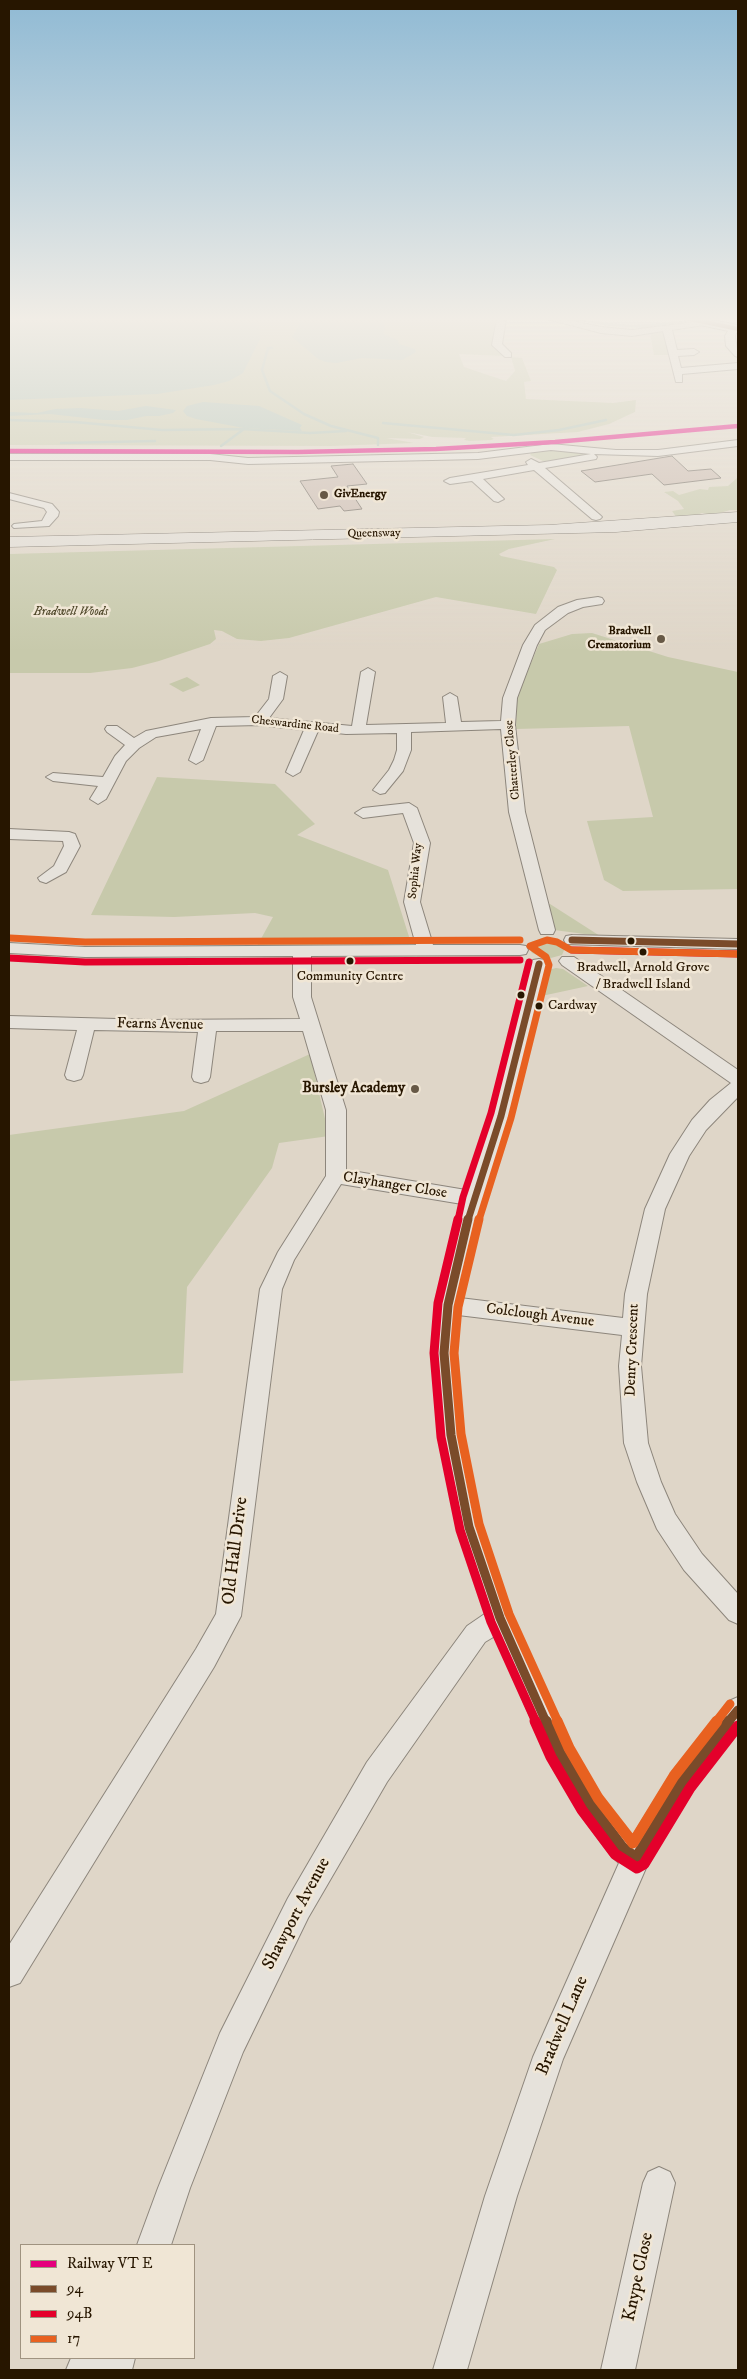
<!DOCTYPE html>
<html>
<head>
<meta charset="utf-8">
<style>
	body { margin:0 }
	#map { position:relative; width:747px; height:2379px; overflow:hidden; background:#dfd6c8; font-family:"IM FELL DW Pica",serif }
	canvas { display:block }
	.frame { position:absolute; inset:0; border:10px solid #271600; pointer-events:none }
	.legend { position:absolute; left:20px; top:2244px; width:175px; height:115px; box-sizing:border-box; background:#f0e6d5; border:1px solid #a09380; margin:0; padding:6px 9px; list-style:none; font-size:15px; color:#271600 }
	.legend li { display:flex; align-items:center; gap:10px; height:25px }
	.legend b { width:25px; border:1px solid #a09380 }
</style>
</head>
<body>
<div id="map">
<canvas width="747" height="2379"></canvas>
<div class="frame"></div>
<ul class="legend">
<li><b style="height:6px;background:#e5007d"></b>Railway VT E</li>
<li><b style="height:6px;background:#7a4b2a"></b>94</li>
<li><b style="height:6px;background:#e4002b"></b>94B</li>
<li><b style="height:6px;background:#e86120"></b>17</li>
</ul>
</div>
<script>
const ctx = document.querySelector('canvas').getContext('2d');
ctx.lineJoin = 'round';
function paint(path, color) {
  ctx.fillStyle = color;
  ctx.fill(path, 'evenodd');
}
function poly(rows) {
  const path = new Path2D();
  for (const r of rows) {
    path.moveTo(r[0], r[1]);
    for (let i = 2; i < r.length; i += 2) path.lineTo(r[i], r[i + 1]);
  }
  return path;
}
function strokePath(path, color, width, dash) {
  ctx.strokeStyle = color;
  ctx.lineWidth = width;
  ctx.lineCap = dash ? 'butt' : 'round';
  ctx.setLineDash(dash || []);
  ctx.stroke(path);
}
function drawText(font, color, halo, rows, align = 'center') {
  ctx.font = font + ' "IM FELL DW Pica",serif';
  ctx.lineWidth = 5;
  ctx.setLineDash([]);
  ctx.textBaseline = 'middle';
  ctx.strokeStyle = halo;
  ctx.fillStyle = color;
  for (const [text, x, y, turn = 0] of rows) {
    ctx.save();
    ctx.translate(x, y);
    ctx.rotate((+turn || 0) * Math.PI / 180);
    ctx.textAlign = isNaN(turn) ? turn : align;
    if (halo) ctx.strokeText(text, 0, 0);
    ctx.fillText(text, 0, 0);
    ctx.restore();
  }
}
paint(poly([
	[9,319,499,319,495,345,502,356,459,354,464,367,506,381,515,371,511,357,522,358,531,381,524,382,526,399,613,403,636,400,635,412,609,424,578,432,491,437,494,439,491,440,470,441,464,440,466,438,432,437,407,432,424,437,420,439,386,438,414,443,332,446,9,445],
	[664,332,669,355,654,355,650,333],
	[550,450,598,453,545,462,530,455,532,452],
	[737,478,738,510,730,510,713,515,702,513,689,518,677,518,672,511,684,509,678,501,664,492,673,491,679,495,700,489,708,490,709,487,728,486],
	[555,539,509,549,499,554,501,556,554,567,557,570,536,614,436,597,289,638,261,641,237,639,222,631,214,630,216,639,210,644,159,661,132,668,90,673,9,673,9,554],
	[592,633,668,657,738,672,738,889,623,891,604,880,587,821,653,817,629,726,516,729,517,697,539,644,572,634],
	[187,677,200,685,183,692,169,684],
	[157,777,275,784,315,824,297,835,388,870,411,943,257,946,273,917,255,913,174,917,91,915],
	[550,904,600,936,554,930,547,905],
	[545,937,561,941,565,948,562,955,547,959,532,953,529,946,531,942],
	[556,968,563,969,588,986,537,997,544,971],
	[310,1054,329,1136,279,1143,272,1168,187,1287,183,1373,10,1381,9,1384,9,1135,184,1111]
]), '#c7c9ab');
paint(poly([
	[9,319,259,319,260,339,243,373,229,381,214,385,157,394,9,400],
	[300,319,352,320,383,319,385,328,383,334,398,340,399,344,415,349,416,352,402,360,362,358,336,363,326,362,318,359,292,337,299,325],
	[568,319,633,325,708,319,643,328,610,326],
	[203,402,259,406,302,425,300,428,302,431,244,428,196,419,187,416,183,411,187,406],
	[146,406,176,410,173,413,159,416,146,416,127,420,104,420,50,414,9,416,9,412,37,413,55,409,81,408,118,411]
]), '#adc2b6');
strokePath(poly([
	[272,348,268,348,262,370,270,391,304,414,331,426,378,438,378,445],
	[9,420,75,422,162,430,242,429,310,433,346,431],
	[383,423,514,435,559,430,606,420],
	[61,443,155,441],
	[221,446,244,429]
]), '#adc2b6', 2.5);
const building = poly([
	[672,456,688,471,711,469,721,478,664,485,652,474,595,482,581,471,672,456],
	[353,464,367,484,347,486,362,509,344,511,340,506,318,509,300,481,338,477,331,466,353,464]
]);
paint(building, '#cbbaaf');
strokePath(building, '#736b61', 1);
const minor = poly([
	[497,319,506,319,502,344,511,353,511,357,505,357,492,345,497,319],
	[547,319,563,319,601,327,632,330,710,320,710,324,672,330,677,350,694,349,699,352,694,355,678,356,681,368,738,363,738,369,682,374,682,382,676,382,663,331,632,336,601,333,547,319],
	[734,325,738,327,735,336,738,357,735,356,726,346,725,336,731,326,734,325],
	[738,440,738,446,658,456,594,454,597,457,596,459,545,468,600,515,602,517,600,519,596,520,592,519,534,470,483,479,504,499,498,502,494,501,472,481,450,484,444,481,450,478,528,465,526,462,531,459,539,463,591,454,551,450,478,459,248,464,210,460,9,460,9,454,210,454,248,458,478,453,551,444,616,450,658,450,738,440],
	[9,493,52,504,59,512,58,516,49,526,14,528,12,526,14,524,42,521,47,512,44,508,9,499,9,493],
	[598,597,602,598,604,601,602,604,583,607,568,613,545,630,537,645,517,698,515,725,525,812,555,930,553,934,541,934,539,930,509,812,501,729,411,732,411,750,403,771,385,793,380,794,373,790,389,770,394,760,397,750,397,733,346,734,318,731,300,772,293,776,286,772,304,730,259,725,216,726,203,760,196,764,189,760,201,729,156,737,139,748,126,761,106,799,98,804,90,799,98,786,53,781,46,777,53,773,103,777,115,756,125,745,107,732,105,729,107,726,117,726,134,738,146,731,211,718,255,717,269,699,273,676,280,672,287,676,283,699,269,718,352,726,361,672,368,668,375,672,366,725,446,723,443,697,450,693,457,697,461,722,501,721,503,698,523,645,535,625,558,607,577,600,598,597],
	[409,803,417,808,430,843,420,902,433,945,520,945,526,946,528,950,526,954,520,955,311,956,311,997,346,1110,346,1170,466,1190,491,1116,530,964,533,960,539,959,545,960,548,964,511,1116,483,1199,460,1298,623,1318,625,1294,645,1209,670,1154,692,1120,710,1100,731,1083,562,965,559,961,562,957,574,957,738,1070,738,1097,706,1130,689,1156,665,1209,647,1294,641,1366,648,1443,661,1482,675,1514,702,1554,738,1594,738,1624,729,1620,684,1570,657,1529,637,1482,624,1443,619,1366,622,1335,458,1315,455,1353,463,1435,481,1527,513,1618,570,1744,600,1794,632,1837,672,1772,729,1701,738,1697,738,1731,692,1792,646,1868,563,2059,517,2196,467,2370,433,2370,485,2196,533,2057,619,1863,612,1857,580,1814,550,1762,495,1636,485,1642,387,1782,308,1918,243,2052,190,2188,171,2245,137,2245,158,2188,220,2033,288,1898,367,1762,467,1626,486,1613,457,1527,439,1435,433,1353,437,1305,462,1204,341,1184,294,1260,282,1289,241,1616,214,1667,20,1983,9,1987,9,1945,196,1649,216,1614,260,1289,278,1252,326,1176,326,1110,303,1031,216,1031,210,1077,208,1081,201,1083,194,1081,192,1077,198,1032,94,1030,83,1075,81,1079,74,1081,67,1079,65,1075,77,1030,9,1028,9,1016,153,1020,300,1019,293,997,293,956,85,957,9,953,9,943,85,947,416,945,404,902,414,843,403,813,363,818,355,813,363,808,409,803],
	[9,829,69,832,75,834,80,846,66,872,46,883,40,881,38,878,54,866,64,846,63,841,9,839,9,829],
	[572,935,738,939,738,949,566,944,564,940,566,936,572,935],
	[659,2167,670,2172,675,2183,635,2370,601,2370,643,2183,648,2172,659,2167],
	[71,2358,135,2358,132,2370,66,2370,71,2358]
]);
const major = poly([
	[684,319,706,319,738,325,738,333,686,322,684,319]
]);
const highway = poly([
	[738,512,738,522,616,532,9,547,9,537,549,525,738,512]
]);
strokePath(minor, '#8d867c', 2);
strokePath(major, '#736b61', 2);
strokePath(highway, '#736b61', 1);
paint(minor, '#e6e2db');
paint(major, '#e2ddd5');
paint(highway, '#e2ddd5');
strokePath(poly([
	[690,319,738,329]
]), '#7a4b2a', 4);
strokePath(poly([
	[572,940,738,944],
	[468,1220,501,1116,539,964]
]), '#7a4b2a', 7);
strokePath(poly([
	[468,1219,448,1305,444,1353,451,1435,469,1527,500,1618,546,1722],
	[728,1722,738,1710]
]), '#7a4b2a', 9);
strokePath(poly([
	[546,1721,560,1753,590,1804,622,1847,636,1858],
	[636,1858,682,1782,729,1721]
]), '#7a4b2a', 11);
strokePath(poly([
	[572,950,738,954],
	[9,958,85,962,520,960],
	[458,1220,463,1197,491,1113,529,962]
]), '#e4002b', 7);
strokePath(poly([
	[458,1219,438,1303,434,1353,441,1437,460,1530,491,1622,536,1722]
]), '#e4002b', 9);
strokePath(poly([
	[535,1721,551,1757,582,1810,615,1854,637,1868,644,1864,690,1788,738,1726]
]), '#e4002b', 11);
strokePath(poly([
	[10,938,85,942,520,940],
	[479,1220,511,1118,549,965,546,957,530,946,547,940,557,942,571,950,738,954]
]), '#e86120', 7);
strokePath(poly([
	[479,1219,458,1307,454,1353,461,1434,479,1524,509,1614,558,1722],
	[716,1722,730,1704]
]), '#e86120', 9);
strokePath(poly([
	[557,1721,569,1748,598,1798,633,1843,674,1776,717,1721]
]), '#e86120', 11);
strokePath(poly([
	[9,451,298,452,436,449,555,442,738,426]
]), '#e5007d', 4.5);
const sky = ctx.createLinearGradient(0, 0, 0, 652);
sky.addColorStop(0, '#90bad4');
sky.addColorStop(0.49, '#f1ede6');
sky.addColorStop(1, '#f1ede600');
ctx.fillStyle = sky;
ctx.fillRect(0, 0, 747, 652);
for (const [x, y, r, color] of [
	[324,495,5,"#675946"],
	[661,639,5,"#675946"],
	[631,941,4.5,"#271600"],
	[643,952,4.5,"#271600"],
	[350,961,4.5,"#271600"],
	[521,995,4.5,"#271600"],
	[539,1006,4.5,"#271600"],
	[415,1089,5,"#675946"]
]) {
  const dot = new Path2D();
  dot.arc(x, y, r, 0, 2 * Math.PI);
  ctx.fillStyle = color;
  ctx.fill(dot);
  strokePath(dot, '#f0e6d5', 2);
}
drawText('bold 12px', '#271600', '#f0e6d5', [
	["GivEnergy",334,495],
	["Bradwell",651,632,"right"],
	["Crematorium",651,646,"right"]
], 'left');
drawText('12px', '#271600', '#f0e6d5', [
	["Queensway",374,534,-1],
	["Cheswardine Road",295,725,6],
	["Chatterley Close",513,760,-95],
	["Sophia Way",416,871,-84]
]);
drawText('italic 12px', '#51492c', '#f0e6d5', [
	["Bradwell Woods",71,613]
]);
drawText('14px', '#271600', '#f0e6d5', [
	["Bradwell, Arnold Grove",643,968],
	["/ Bradwell Island",643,985],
	["Community Centre",350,977],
	["Cardway",548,1006,"left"]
]);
drawText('15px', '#271600', '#f0e6d5', [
	["Fearns Avenue",160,1025,1],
	["Clayhanger Close",395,1186,9],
	["Colclough Avenue",540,1316,7],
	["Denry Crescent",633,1350,-88]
]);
drawText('bold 15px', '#271600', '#f0e6d5', [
	["Bursley Academy",405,1089]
], 'right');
drawText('18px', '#271600', '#f0e6d5', [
	["Old Hall Drive",236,1551,-83],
	["Shawport Avenue",297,1914,-62],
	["Bradwell Lane",563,2026,-67],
	["Knype Close",639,2277,-78]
]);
</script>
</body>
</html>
